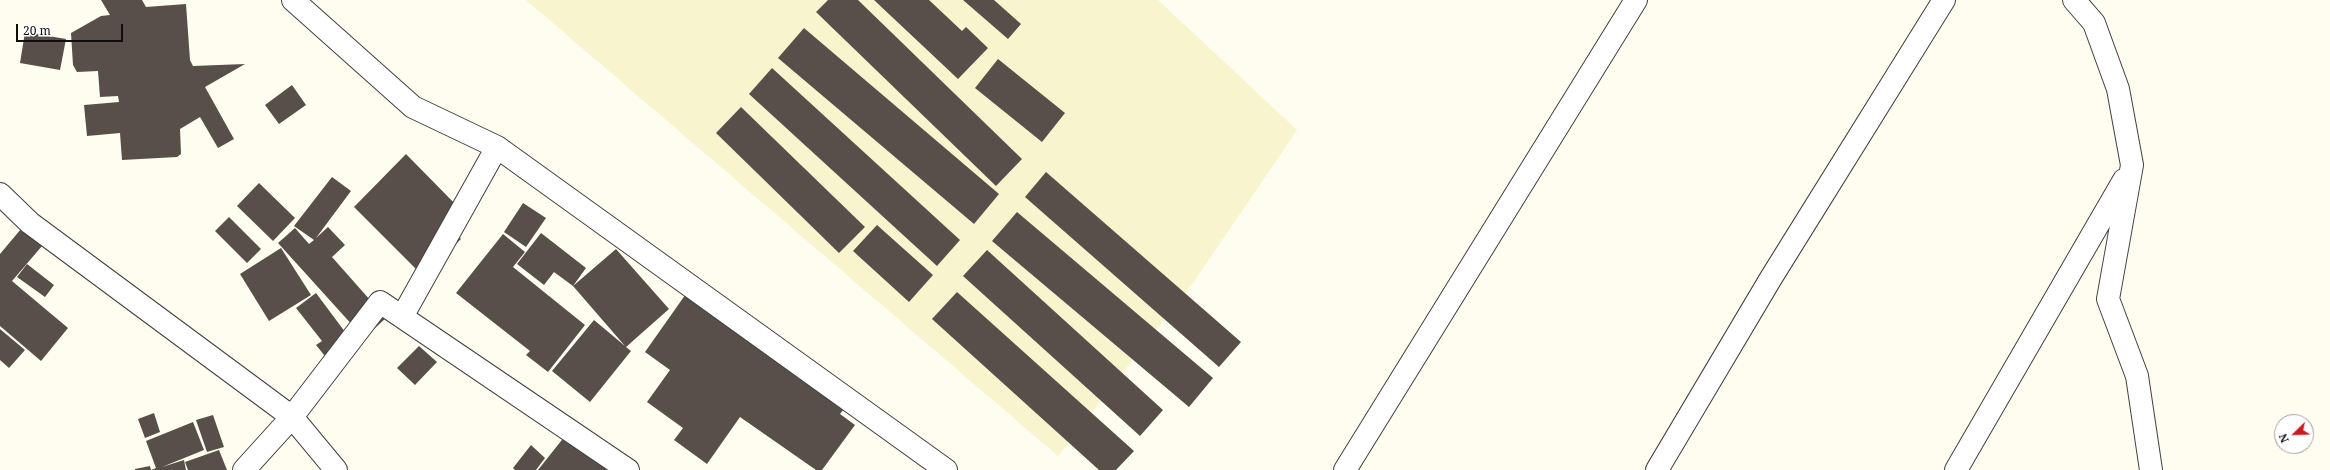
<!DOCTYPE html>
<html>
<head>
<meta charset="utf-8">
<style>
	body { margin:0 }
	#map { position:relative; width:2330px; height:470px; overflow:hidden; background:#fffcf0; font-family:"Noto Serif",serif }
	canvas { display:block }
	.north { position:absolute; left:2274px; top:414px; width:40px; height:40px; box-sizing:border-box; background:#fff; border:1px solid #9f9f9f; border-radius:50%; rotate:247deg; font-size:11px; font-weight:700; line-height:16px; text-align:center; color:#0e0e0e }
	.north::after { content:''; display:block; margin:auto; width:14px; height:18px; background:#cb1a22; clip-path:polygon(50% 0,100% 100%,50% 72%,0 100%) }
	.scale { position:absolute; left:16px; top:24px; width:107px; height:18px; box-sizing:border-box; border:2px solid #0e0e0e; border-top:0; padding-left:5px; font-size:12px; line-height:14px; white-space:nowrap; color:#0e0e0e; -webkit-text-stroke:3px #fff; paint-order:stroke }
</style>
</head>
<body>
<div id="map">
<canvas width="2330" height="470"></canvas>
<div class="north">N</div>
<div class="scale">20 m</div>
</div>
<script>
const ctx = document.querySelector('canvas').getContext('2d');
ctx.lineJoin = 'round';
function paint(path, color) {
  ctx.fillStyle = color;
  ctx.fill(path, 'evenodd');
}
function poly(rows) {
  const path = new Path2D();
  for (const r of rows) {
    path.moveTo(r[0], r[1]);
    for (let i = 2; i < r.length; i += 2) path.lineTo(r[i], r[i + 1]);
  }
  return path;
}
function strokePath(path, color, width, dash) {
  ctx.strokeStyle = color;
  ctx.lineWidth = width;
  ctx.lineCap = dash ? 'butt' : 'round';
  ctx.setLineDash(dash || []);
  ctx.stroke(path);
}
paint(poly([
	[526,0,1158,0,1297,130,1195,280,1058,456]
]), '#f8f4cd');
paint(poly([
	[101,0,142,0,146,7,186,4,190,60,193,66,245,64,205,87,234,139,218,148,200,117,180,129,181,154,177,157,122,160,120,133,87,136,84,105,119,102,118,96,100,97,98,71,77,72,73,65,71,33,101,16,110,15],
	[828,0,858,0,1022,159,996,186,816,12],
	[874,0,929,0,962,31,966,27,988,48,958,79],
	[963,0,994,0,1021,24,1008,39],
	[804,28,999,194,974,224,778,58],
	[25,32,66,39,60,70,20,63],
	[998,59,1065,113,1042,142,975,88],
	[772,68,960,240,937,266,749,94],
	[292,85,306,105,279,124,265,105],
	[741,107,865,227,839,253,716,133],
	[406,154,462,211,447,225,461,239,423,276,354,207],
	[1046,172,1241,342,1219,367,1025,197],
	[332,177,351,191,316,238,328,227,345,245,332,257,386,318,364,338,278,243,295,228,309,244,314,240,294,226],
	[259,183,295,218,273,241,237,206],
	[523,203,546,218,526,247,504,232],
	[1017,212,1213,378,1189,407,992,241],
	[229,217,261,249,247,263,215,231],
	[877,225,933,275,909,302,853,251],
	[21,229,42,246,12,281,68,328,41,361,0,326,0,254],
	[541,233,586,268,573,286,554,272,544,285,517,264],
	[503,234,525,252,513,267,585,325,548,372,526,355,530,351,456,293],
	[281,248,311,295,269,321,240,274],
	[616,249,669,309,626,347,631,351,590,402,552,371,594,320,625,346,573,286],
	[987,250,1163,410,1140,436,963,276],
	[27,264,54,285,45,297,17,277],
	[688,291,847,405,840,414,855,425,822,470,816,470,740,417,707,464,674,440,683,428,647,402,670,370,645,352],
	[957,292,1134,451,1116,470,1099,470,932,319],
	[316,293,357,348,333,366,316,345,322,341,296,308],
	[0,329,25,350,9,368,0,360],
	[419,346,437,362,415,385,397,368],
	[154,413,160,432,145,438,138,419],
	[213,415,224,447,207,452,196,420],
	[193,422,204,450,162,467,184,460,186,470,151,470,156,468,146,441],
	[565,436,607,470,538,470],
	[531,445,545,458,536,470,515,470,513,468],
	[219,450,227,470,188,470,185,462],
	[150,466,151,470,135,470,135,469]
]), '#584f4a');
const minor = poly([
	[293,0,413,107,497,147,946,470],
	[2074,0,2094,23,2118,89,2132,165,2108,299,2137,376,2151,470],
	[0,194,30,223,292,417,336,470],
	[402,317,497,147],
	[244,470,292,417,380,302,628,470],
	[1345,470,1636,0],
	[1657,470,1771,278,1944,0],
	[1956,470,2124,180]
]);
strokePath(minor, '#414141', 24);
strokePath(minor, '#fff', 22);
</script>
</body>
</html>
